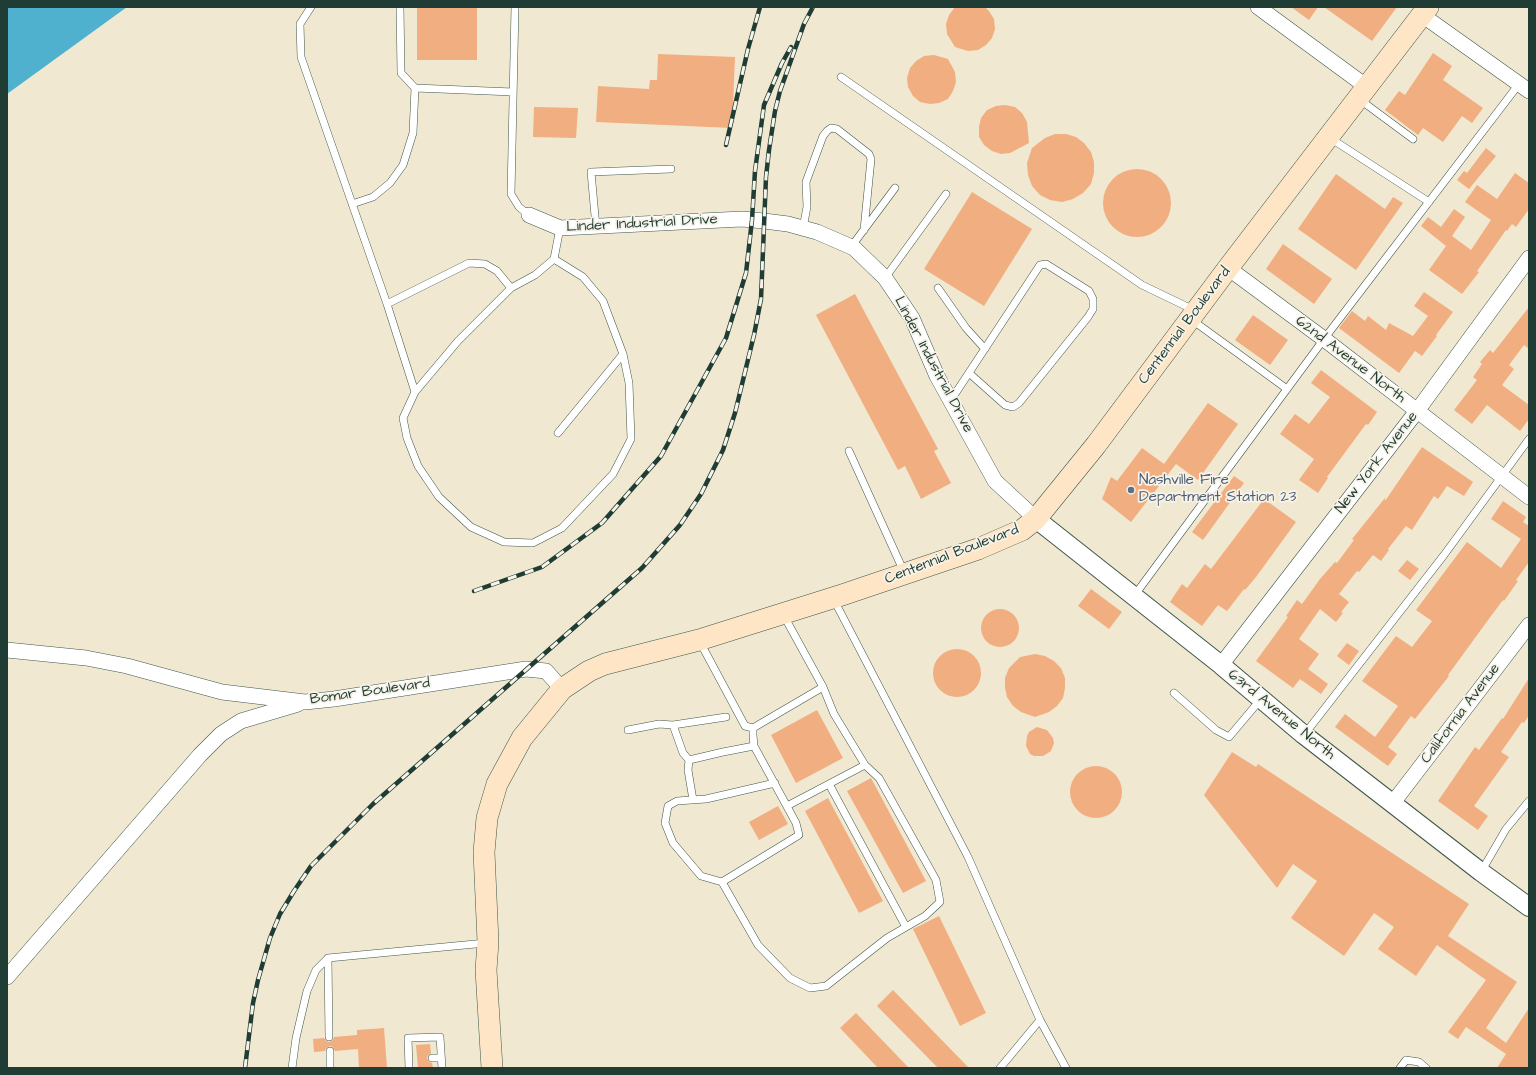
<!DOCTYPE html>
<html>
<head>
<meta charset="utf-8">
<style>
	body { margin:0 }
	#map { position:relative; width:1536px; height:1075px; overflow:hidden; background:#f0e8d0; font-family:"Architects Daughter",sans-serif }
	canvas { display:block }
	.frame { position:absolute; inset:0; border:8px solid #1f3d34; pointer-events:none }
</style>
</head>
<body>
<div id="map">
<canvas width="1536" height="1075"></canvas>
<div class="frame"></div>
</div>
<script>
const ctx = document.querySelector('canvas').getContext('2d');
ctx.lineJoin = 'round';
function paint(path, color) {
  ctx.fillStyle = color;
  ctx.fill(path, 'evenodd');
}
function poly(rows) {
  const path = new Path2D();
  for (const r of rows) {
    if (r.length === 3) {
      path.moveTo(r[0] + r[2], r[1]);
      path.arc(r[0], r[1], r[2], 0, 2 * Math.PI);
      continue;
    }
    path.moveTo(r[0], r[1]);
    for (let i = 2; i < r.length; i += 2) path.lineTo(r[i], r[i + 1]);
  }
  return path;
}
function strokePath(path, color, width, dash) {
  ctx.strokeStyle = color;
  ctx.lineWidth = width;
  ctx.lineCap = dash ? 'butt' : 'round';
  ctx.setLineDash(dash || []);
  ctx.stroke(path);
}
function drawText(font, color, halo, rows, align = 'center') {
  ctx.font = font + ' "Architects Daughter",sans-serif';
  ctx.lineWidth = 3.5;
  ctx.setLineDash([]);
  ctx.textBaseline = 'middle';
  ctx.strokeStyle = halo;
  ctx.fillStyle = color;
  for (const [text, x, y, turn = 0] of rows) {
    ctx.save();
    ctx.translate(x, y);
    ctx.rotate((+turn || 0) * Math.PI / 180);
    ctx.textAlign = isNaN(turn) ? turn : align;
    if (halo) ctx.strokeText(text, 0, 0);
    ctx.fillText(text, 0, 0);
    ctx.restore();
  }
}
paint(poly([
	[7,7,127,7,7,94]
]), '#4fb1ce');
paint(poly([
	[417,7,477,7,477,60,417,60],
	[955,7,985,7,989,11,994,19,995,29,992,38,986,45,978,50,968,51,955,47,947,34,946,24,949,15],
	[1291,7,1318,7,1309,20],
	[1324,7,1397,7,1372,41],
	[1433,53,1452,66,1443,80,1483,108,1472,123,1462,116,1443,142,1423,128,1418,135,1385,110,1399,91,1405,95],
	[658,54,735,57,732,128,596,122,598,86,649,89,650,80,657,80],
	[934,55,948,59,955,72,956,82,953,91,948,99,939,103,930,104,920,102,913,96,908,87,907,78,910,68,916,61,924,56],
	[1005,105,1015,107,1022,113,1027,122,1029,143,1010,153,1001,154,992,151,984,145,979,137,979,127,981,118,987,110,996,106],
	[534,107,578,108,576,138,533,137],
	[1055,134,1066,134,1076,137,1084,143,1091,152,1094,162,1094,173,1091,184,1083,193,1073,199,1062,202,1050,200,1040,195,1032,186,1028,175,1027,163,1032,148,1045,138],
	[1486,148,1496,156,1469,189,1457,180,1464,171,1467,173],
	[1137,203,34],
	[1515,173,1529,183,1529,209,1516,227,1512,224,1507,231,1506,230,1485,260,1477,271,1479,272,1462,294,1429,270,1446,246,1421,226,1428,217,1441,227,1454,209,1465,217,1452,236,1471,250,1491,220,1465,202,1477,185,1497,199],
	[1336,174,1385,209,1393,197,1403,203,1356,270,1298,229],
	[972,192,1032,229,984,306,924,269],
	[1283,244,1332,279,1314,304,1266,269],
	[1424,292,1453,312,1436,335,1437,336,1422,356,1415,351,1399,373,1339,328,1352,311,1365,321,1368,316,1386,330,1389,323,1413,336,1428,316,1414,306],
	[855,294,938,449,934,451,951,483,921,499,905,466,898,470,816,315],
	[1529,307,1529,349,1524,345,1509,365,1514,369,1502,385,1529,405,1529,419,1520,431,1487,405,1472,424,1454,410,1477,380,1473,377,1482,364,1480,362,1490,350,1493,353],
	[1253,315,1288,340,1270,365,1235,340],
	[1321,370,1377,412,1368,425,1366,424,1338,462,1327,477,1328,478,1318,493,1299,480,1314,459,1280,434,1295,414,1309,424,1330,397,1311,383],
	[1208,403,1238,424,1198,480,1176,464,1131,522,1102,499,1111,477,1117,481,1142,448,1164,464],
	[1422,447,1473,482,1464,496,1447,486,1438,499,1434,496,1412,530,1406,526,1388,549,1389,550,1381,561,1373,555,1359,572,1357,571,1339,594,1349,602,1341,612,1343,613,1336,622,1320,609,1299,639,1319,654,1308,669,1328,684,1321,694,1300,679,1293,688,1256,661,1288,617,1286,616,1297,600,1302,604,1320,579,1335,562,1337,563,1354,540,1352,539,1385,498,1385,501],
	[1234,476,1244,483,1203,540,1192,532],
	[1264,499,1296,522,1256,577,1245,590,1244,589,1227,611,1218,605,1202,626,1170,602,1182,584,1187,588,1205,564,1211,569],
	[1503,501,1526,517,1523,522,1529,526,1529,562,1516,580,1518,581,1504,601,1503,600,1491,616,1448,675,1449,676,1415,719,1411,716,1388,747,1397,754,1388,766,1335,727,1345,714,1375,737,1398,706,1362,681,1396,636,1412,647,1432,621,1416,610,1467,542,1501,568,1521,539,1491,519],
	[1407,560,1419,569,1410,580,1398,571],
	[1091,589,1122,612,1109,629,1078,606],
	[1000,628,19],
	[1347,643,1359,651,1349,665,1337,656],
	[957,673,24],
	[1035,654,1045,656,1054,661,1061,668,1065,678,1065,688,1063,698,1057,706,1049,712,1035,717,1021,712,1013,706,1007,697,1005,688,1005,678,1009,668,1020,657],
	[1529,678,1529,715,1524,723,1522,722,1501,752,1509,757,1474,806,1488,816,1478,830,1438,801,1475,747,1479,750,1502,718,1503,719],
	[817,710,843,758,796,783,771,735],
	[1037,727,1047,730,1053,738,1054,743,1051,751,1043,756,1034,756,1030,754,1026,746,1027,736,1029,732],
	[1232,752,1256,767,1258,764,1469,904,1448,936,1517,982,1486,1028,1506,1043,1529,1008,1529,1068,1497,1068,1506,1054,1466,1027,1458,1039,1448,1032,1486,980,1437,945,1416,976,1378,949,1394,927,1374,913,1344,956,1291,918,1317,881,1293,864,1277,888,1204,795],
	[1096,792,26],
	[871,778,926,881,903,893,847,791],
	[828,798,883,901,859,913,805,811],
	[778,806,788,824,759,840,749,822],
	[939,916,986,1013,960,1026,913,929],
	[893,990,969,1068,938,1068,877,1006],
	[856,1013,909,1068,878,1068,840,1028],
	[384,1028,387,1068,359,1068,358,1049,335,1051,333,1047,330,1046,326,1048,325,1051,314,1052,313,1039,324,1038,326,1041,329,1042,333,1040,334,1037,357,1035,357,1030],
	[430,1044,431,1053,428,1055,427,1058,429,1062,432,1063,433,1068,418,1068,416,1045]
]), '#f1ae81');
const service = poly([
	[311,7,300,24,301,57,387,304,415,392],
	[400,7,401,73,415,88,513,92],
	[515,7,511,194,519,207,529,215],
	[841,77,1142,285,1194,310],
	[1359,99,1413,139],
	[1330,138,1429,202],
	[352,204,373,197,390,183,403,165,413,133,415,88],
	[596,227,591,172,671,169],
	[803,228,807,207,806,182,823,136,827,131,831,128,837,129,869,154,871,159,864,230],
	[851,247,895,188],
	[554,259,583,277,603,301,623,354,629,383,631,439,613,474,562,528,533,543,504,542,471,527,439,497,418,466,407,438,403,418,415,392,458,341,511,288,535,275,554,259,560,228],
	[885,278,946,194],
	[938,288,966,328,985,349],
	[387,304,469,263,485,264,497,271,511,288],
	[1192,320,1287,389],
	[951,400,1040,265,1046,264,1089,291,1093,299,1093,309,1088,317,1019,403,1013,407,1005,405,969,373],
	[558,433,623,354],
	[849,451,904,572],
	[1134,596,1324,339,1519,84],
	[834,600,968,857,1040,1020,1066,1068],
	[700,642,745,726,753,728,823,687,784,616],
	[1174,693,1216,730,1229,737,1261,699],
	[673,725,726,717],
	[753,728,753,735,754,746,796,823,799,835,722,882,701,876,673,843,665,823,668,806,677,801,706,799,775,783],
	[628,730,659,724,673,725,683,753,689,760],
	[1304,735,1444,555,1529,439],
	[829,784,906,927],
	[693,800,688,770,689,760,723,752,754,746],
	[787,806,865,765],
	[1481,872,1506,829,1529,801],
	[722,882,758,945,790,978,810,988,826,986,887,938,925,916,940,902,936,880,879,778,865,765,834,714,823,687],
	[328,958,329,1037],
	[330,1051,330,1068],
	[432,1058,441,1058],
	[292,1068,296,1038,307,991,316,970,328,958,486,943],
	[409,1068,408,1038,440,1037,442,1068],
	[1000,1068,1040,1020],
	[1400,1068,1406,1060,1419,1062,1426,1068]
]);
const minor = poly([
	[1258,7,1367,87],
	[1422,15,1529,91],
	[529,215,560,228,742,219,764,221,788,224,817,232,854,248,885,278,912,318,937,376,995,481,1036,519],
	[1228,268,1324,339,1529,497],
	[7,650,86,658,127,666,222,692,305,702,334,699,526,669,546,671,562,689],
	[1221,665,1417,411,1529,258],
	[1392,804,1529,625],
	[7,977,200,755,221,734,241,721,298,704]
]);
const tertiary = poly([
	[1036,519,1221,665,1304,735,1481,872,1529,907]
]);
const secondary = poly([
	[492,1068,486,970,488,942,484,852,487,818,497,784,522,738,562,689,589,671,605,664,699,640,842,595,978,549,1022,530,1036,519,1096,445,1228,268,1428,7]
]);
strokePath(service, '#3e574b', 8);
strokePath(minor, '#3e574b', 16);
strokePath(tertiary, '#3e574b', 20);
strokePath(secondary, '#3e574b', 22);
strokePath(service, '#fff', 7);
strokePath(minor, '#fff', 15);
strokePath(tertiary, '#fff', 18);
strokePath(secondary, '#fee5c5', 21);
const rail = poly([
	[726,145,748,49,760,7],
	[474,591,542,567,602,523,661,456,726,338,746,273,752,220,755,171,764,105,782,63,791,47],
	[245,1068,253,1003,258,980,270,938,280,914,294,891,311,866,373,804,642,568,680,525,701,494,723,450,735,413,754,335,761,299,766,177,769,150,775,111,780,91,804,24,813,7]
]);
strokePath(rail, '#1f3d34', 4.5);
strokePath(rail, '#f7f3e8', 3, [9]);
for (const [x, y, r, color] of [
	[1131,490,4,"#5c6f8a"]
]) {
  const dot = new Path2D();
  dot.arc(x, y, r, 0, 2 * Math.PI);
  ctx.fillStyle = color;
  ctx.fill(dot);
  strokePath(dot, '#f7f3e8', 1.5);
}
drawText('15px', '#1f3d34', '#f7f3e8', [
	["Linder Industrial Drive",642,224,-3],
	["Centennial Boulevard",1185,326,-53],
	["62nd Avenue North",1350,360,37],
	["Linder Industrial Drive",933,365,62],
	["New York Avenue",1377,463,-52],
	["Centennial Boulevard",952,555,-21],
	["Bomar Boulevard",370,692,-8],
	["California Avenue",1461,714,-53],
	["63rd Avenue North",1281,715,39]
]);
drawText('15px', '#4e5e75', '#f7f3e8', [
	["Nashville Fire",1139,481],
	["Department Station 23",1139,498]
], 'left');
</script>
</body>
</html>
